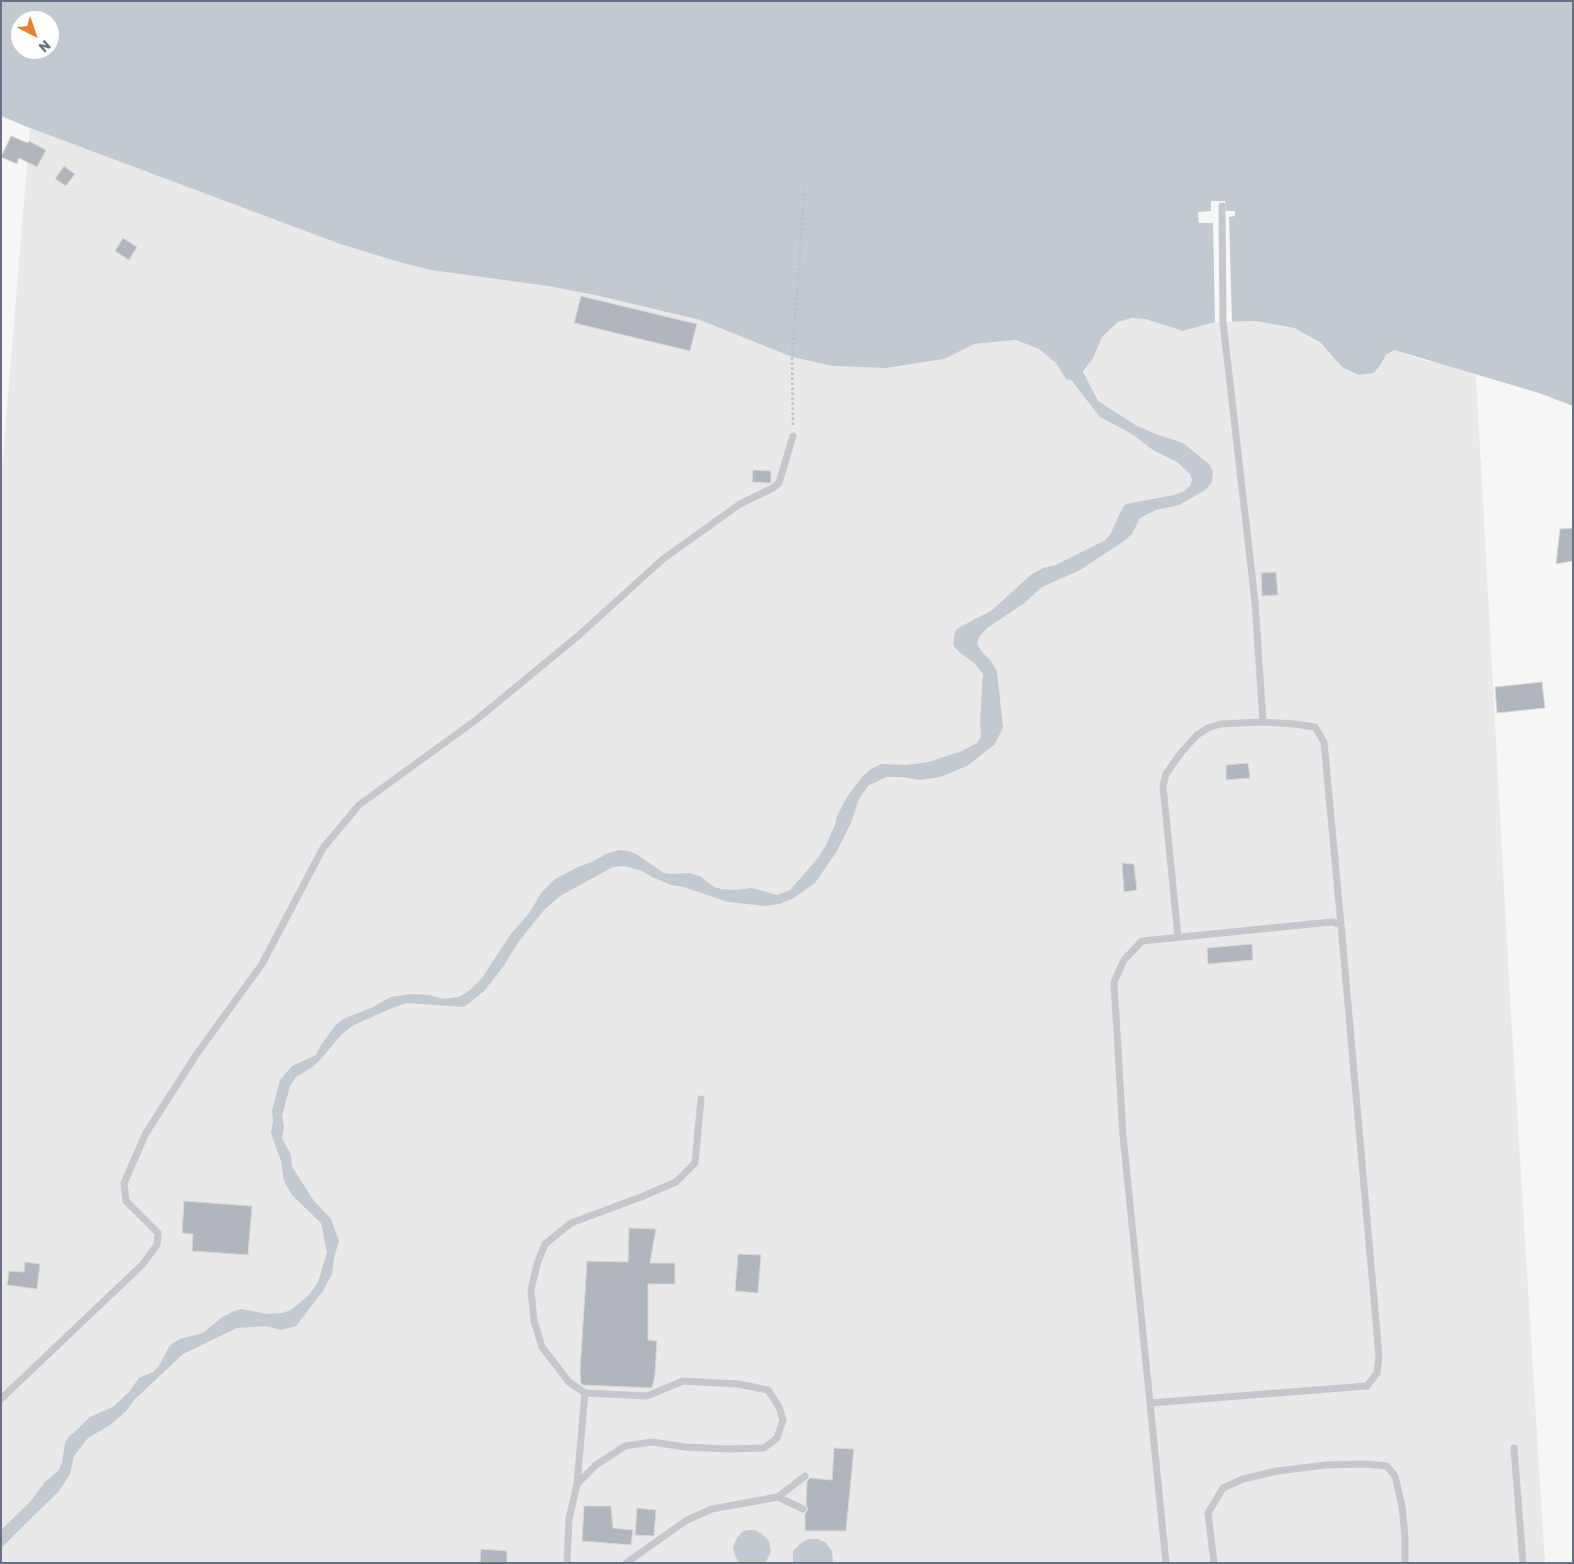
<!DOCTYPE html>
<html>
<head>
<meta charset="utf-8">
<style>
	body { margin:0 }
	#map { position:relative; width:1574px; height:1564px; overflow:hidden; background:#f7f8f5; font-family:Rubik,sans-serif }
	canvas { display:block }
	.frame { position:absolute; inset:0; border:2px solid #677086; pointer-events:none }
	.north { position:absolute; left:10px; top:10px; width:50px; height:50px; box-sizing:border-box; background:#fff; border:1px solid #c2c6cf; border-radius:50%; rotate:139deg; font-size:14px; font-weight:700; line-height:20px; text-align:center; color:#677086 }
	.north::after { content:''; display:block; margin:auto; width:18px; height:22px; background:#e3842a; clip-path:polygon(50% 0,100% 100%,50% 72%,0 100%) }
</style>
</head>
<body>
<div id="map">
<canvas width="1574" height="1564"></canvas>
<div class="frame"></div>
<div class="north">N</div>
</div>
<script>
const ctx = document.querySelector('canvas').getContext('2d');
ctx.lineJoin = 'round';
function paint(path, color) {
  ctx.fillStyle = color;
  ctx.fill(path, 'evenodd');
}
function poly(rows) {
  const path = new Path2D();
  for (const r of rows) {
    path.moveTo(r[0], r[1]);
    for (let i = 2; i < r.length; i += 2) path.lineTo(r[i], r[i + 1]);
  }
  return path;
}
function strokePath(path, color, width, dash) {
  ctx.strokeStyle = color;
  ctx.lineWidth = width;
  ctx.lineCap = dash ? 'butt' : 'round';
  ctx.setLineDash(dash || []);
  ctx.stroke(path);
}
paint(poly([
	[30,128,340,244,399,262,430,270,548,286,595,295,700,320,792,357,832,366,886,368,944,359,974,344,1016,340,1039,349,1056,363,1066,379,1072,382,1084,373,1102,337,1118,322,1132,318,1145,319,1183,331,1215,322,1256,321,1294,328,1320,342,1342,367,1379,367,1386,355,1394,350,1420,359,1451,366,1476,375,1510,997,1545,1563,1,1563,1,480]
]), '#e8e9e8');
paint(poly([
	[1,1,1573,1,1573,406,1539,393,1394,350,1386,355,1379,367,1373,373,1359,375,1342,367,1320,342,1294,328,1256,321,1215,322,1183,331,1145,319,1132,318,1118,322,1102,337,1093,358,1083,372,1098,401,1137,426,1156,434,1183,443,1209,464,1213,471,1212,482,1205,490,1179,505,1156,510,1140,518,1132,534,1124,541,1080,570,1042,587,1023,604,987,628,979,637,977,644,982,652,991,661,997,671,1003,728,994,745,967,766,940,777,920,780,903,777,886,777,868,786,859,799,851,823,837,851,815,883,792,899,779,904,766,906,728,902,684,887,671,885,652,877,642,871,625,866,613,867,560,896,544,910,519,941,503,967,484,991,464,1007,407,1003,392,1008,352,1026,341,1035,320,1060,311,1068,296,1077,290,1086,282,1116,284,1127,282,1138,291,1155,292,1167,314,1201,331,1219,339,1241,334,1258,332,1274,323,1291,296,1326,281,1330,267,1326,237,1328,183,1354,135,1399,126,1411,110,1425,88,1438,74,1456,70,1474,59,1491,1,1548,1,1530,30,1502,44,1483,58,1471,62,1463,65,1443,68,1438,90,1417,113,1407,129,1392,139,1378,153,1372,159,1366,169,1347,173,1343,180,1339,203,1333,221,1318,234,1311,241,1309,268,1314,282,1313,291,1310,309,1295,318,1282,327,1253,321,1223,292,1195,284,1181,281,1161,271,1133,273,1121,272,1111,280,1080,292,1066,316,1055,321,1045,335,1026,343,1019,371,1008,391,997,411,994,430,995,442,999,459,997,470,990,482,978,511,934,530,912,541,893,555,879,578,867,592,862,606,854,619,850,628,851,636,854,664,873,671,874,689,873,700,876,714,887,721,889,735,890,752,888,777,895,790,890,818,858,826,845,835,825,837,816,847,797,862,777,871,769,881,764,906,765,929,762,962,751,977,743,981,737,980,722,983,674,974,663,958,651,953,645,955,632,958,628,991,611,1032,574,1043,568,1056,565,1104,541,1110,535,1123,507,1126,504,1174,495,1183,492,1190,486,1192,480,1190,474,1177,462,1153,450,1132,434,1100,417,1072,381,1066,379,1056,363,1039,349,1016,340,974,344,944,359,886,368,832,366,792,357,700,320,595,295,548,286,430,270,399,262,340,244,30,128,1,116],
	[20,20,50,20,50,50,20,50],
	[749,1530,755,1530,762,1534,769,1541,771,1551,767,1560,764,1563,739,1563,735,1556,733,1547,737,1538,743,1531],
	[808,1539,818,1539,825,1542,832,1551,833,1563,793,1563,793,1551,800,1544]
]), '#c3c9d1');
paint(poly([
	[1211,201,1225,201,1226,211,1235,211,1235,216,1229,217,1232,322,1215,322,1213,223,1199,223,1198,212,1211,211]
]), '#f7f8f5');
const building = poly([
	[11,136,28,143,29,141,46,150,37,167,19,158,17,164,1,157,11,136],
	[64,166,75,174,66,186,55,179,64,166],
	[123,238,137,247,129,260,115,251,123,238],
	[581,296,697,324,690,351,574,323,581,296],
	[753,470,771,471,771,483,752,482,753,470],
	[1573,528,1573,561,1556,564,1560,529,1573,528],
	[1276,572,1278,595,1262,596,1261,573,1276,572],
	[1542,682,1545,708,1497,713,1495,687,1542,682],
	[1248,763,1250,778,1226,780,1226,765,1248,763],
	[1122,863,1134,864,1137,890,1124,892,1122,863],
	[1252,944,1253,960,1208,964,1207,948,1252,944],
	[184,1201,252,1206,248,1255,192,1251,193,1234,182,1233,184,1201],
	[629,1228,656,1229,650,1263,675,1263,675,1284,648,1284,648,1340,657,1341,655,1375,652,1388,583,1385,581,1384,580,1371,587,1261,628,1262,629,1228],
	[738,1254,761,1255,758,1293,735,1291,738,1254],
	[25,1262,40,1264,37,1289,7,1285,9,1271,24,1272,25,1262],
	[834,1448,854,1449,846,1531,805,1531,805,1514,808,1509,806,1505,807,1481,810,1478,832,1480,834,1448],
	[584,1506,611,1506,613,1528,633,1530,631,1545,582,1541,584,1506],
	[637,1508,656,1510,654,1536,635,1535,637,1508],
	[481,1549,507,1551,507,1563,480,1563,481,1549]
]);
paint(building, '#b1b5bd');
strokePath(building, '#d9dad7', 1);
strokePath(poly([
	[793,425,792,357,805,187]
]), '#bfc0c3', 2.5, [2.5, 2.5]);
strokePath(poly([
	[1222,206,1223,322,1255,602,1263,722],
	[1178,937,1163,786,1166,774,1180,754,1197,735,1208,728,1220,724,1263,722,1294,724,1315,727,1324,742,1341,925],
	[1,1399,142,1265,157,1245,158,1233,126,1201,124,1183,146,1133,196,1055,262,964,323,848,359,805,476,720,578,636,663,559,740,504,773,488,779,483,793,436],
	[1150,1403,1367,1386,1377,1373,1379,1356,1341,925,1333,922,1321,923,1142,941,1124,960,1114,982,1123,1135,1152,1423,1166,1563],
	[1514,1448,1523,1563],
	[577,1484,585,1393],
	[778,1497,805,1476],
	[567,1563,569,1519,577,1484,596,1465,625,1446,652,1442,685,1447,729,1449,764,1448,777,1438,783,1420,779,1407,768,1390,738,1384,683,1381,647,1396,585,1393,569,1382,542,1347,534,1321,531,1290,537,1264,545,1244,571,1223,641,1197,676,1182,695,1163,701,1099],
	[626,1563,687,1520,712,1509,778,1497,803,1509],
	[1214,1563,1208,1513,1223,1488,1243,1479,1277,1471,1326,1465,1365,1464,1387,1466,1395,1476,1402,1506,1405,1537,1405,1563]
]), '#c5c7cc', 7);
</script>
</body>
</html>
